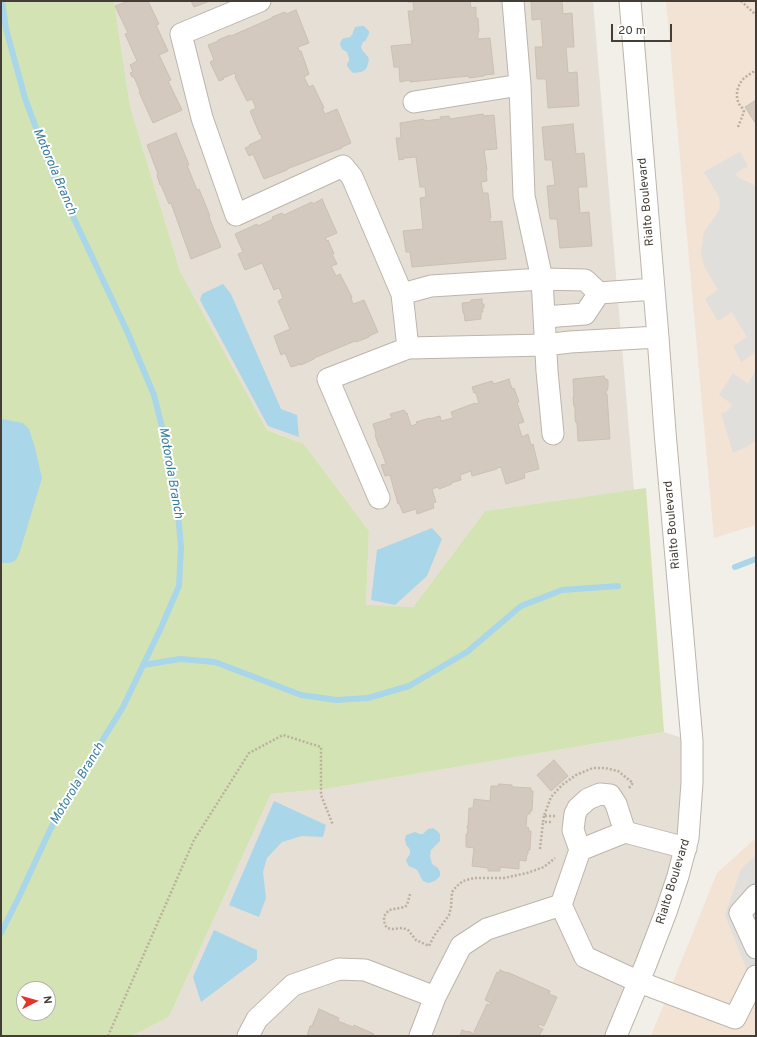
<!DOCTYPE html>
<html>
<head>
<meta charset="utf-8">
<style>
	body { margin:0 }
	#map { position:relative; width:757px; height:1037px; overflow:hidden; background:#f2eee8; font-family:Overpass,sans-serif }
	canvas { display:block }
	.frame { position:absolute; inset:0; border:2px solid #453e37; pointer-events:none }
	.north { position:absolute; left:16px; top:981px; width:40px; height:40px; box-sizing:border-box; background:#fff; border:1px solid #b5b2af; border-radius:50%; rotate:84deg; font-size:11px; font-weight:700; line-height:16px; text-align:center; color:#453e37 }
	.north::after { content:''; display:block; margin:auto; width:14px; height:18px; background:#e7342b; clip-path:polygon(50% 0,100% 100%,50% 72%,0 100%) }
	.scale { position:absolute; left:611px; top:24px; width:61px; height:18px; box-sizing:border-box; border:2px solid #453e37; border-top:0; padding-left:5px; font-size:12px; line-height:14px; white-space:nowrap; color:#453e37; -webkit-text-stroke:3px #fff; paint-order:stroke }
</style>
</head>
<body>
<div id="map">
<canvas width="757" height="1037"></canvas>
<div class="frame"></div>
<div class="north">N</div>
<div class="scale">20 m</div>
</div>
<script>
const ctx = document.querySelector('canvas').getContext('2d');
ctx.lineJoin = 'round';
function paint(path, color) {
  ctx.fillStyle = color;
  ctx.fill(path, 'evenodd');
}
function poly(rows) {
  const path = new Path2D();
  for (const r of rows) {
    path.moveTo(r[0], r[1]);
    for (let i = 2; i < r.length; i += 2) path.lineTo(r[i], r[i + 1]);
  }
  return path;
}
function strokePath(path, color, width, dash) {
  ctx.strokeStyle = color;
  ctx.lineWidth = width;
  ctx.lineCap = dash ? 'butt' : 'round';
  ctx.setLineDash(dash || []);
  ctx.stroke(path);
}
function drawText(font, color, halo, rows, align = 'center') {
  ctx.font = font + ' Overpass,sans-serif';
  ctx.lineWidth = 4;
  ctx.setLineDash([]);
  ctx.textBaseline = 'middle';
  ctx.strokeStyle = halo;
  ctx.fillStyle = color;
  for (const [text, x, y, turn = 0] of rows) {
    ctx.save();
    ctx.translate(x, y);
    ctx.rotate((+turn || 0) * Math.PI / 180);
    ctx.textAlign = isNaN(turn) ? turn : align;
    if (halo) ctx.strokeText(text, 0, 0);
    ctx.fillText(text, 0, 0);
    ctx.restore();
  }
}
paint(poly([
	[114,1,593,1,634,490,485,511,413,607,366,606,369,531,304,444,267,430,180,271,130,106],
	[664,732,692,741,690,809,616,1036,132,1036,169,1017,271,794,326,789]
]), '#e6dfd6');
paint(poly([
	[666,1,756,1,756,525,714,538],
	[756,838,756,1036,651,1036,717,873]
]), '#f2e3d5');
paint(poly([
	[1,1,114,1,130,106,180,271,267,430,304,444,369,531,366,605,413,607,485,511,646,488,664,732,326,789,271,794,169,1017,132,1036,1,1036],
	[24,989,48,989,48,1013,24,1013]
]), '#d3e3b4');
paint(poly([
	[740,152,748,166,736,173,737,177,756,186,756,352,741,362,733,346,747,337,732,312,718,321,705,299,718,290,704,266,701,253,704,232,717,214,720,209,719,197,704,172],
	[756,370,756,441,748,446,733,453,721,413,726,412,730,408,732,404,719,395,733,373,748,384],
	[756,855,756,978,747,970,725,915,741,869]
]), '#e1dfdc');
paint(poly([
	[361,26,364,26,369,31,369,34,367,38,365,41,363,42,361,47,362,50,368,57,369,60,367,67,365,70,361,72,353,73,351,71,347,66,347,64,349,61,349,58,347,52,342,49,341,47,340,44,342,39,350,37,352,35,355,27],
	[223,284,231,294,281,409,297,415,299,437,268,426,200,300,202,294],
	[2,419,23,423,29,429,35,448,42,478,20,551,16,560,10,563,1,563,1,447,2,445,1,422],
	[432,528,442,539,427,576,395,605,371,600,377,550],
	[274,801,326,825,323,837,302,836,282,842,267,858,263,872,266,898,259,917,229,905],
	[433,828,436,830,440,834,440,841,431,850,430,856,432,864,438,868,440,872,440,876,436,880,432,882,428,883,423,881,417,870,414,868,410,867,408,865,406,860,410,854,410,851,409,848,406,845,405,839,406,835,415,832,420,834,423,834,428,829],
	[214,930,257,950,257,960,201,1002,193,977]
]), '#aad6ea');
strokePath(poly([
	[735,567,756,559],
	[143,665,180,659,215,662,301,695,336,700,368,698,409,686,467,652,521,606,562,590,618,586],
	[1,933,18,899,50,830,74,786,123,707,160,630,179,586,181,547,177,502,167,447,154,395,127,331,52,172,25,98,6,29,2,1]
]), '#aad6ea', 6);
const building = poly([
	[128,1,148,1,159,24,156,25,168,51,159,55,171,80,168,81,182,110,153,123,139,92,140,91,134,77,132,77,130,73,133,72,130,65,137,61,125,34,128,33,115,6,128,1],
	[191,1,210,1,194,7,191,1],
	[408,1,470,1,471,8,476,7,476,18,478,18,479,32,478,32,478,39,490,38,494,74,484,75,484,76,469,78,469,76,410,82,410,80,400,82,399,67,394,67,391,46,412,44,408,11,414,11,413,2,408,2,408,1],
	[531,1,562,1,563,14,572,13,574,47,566,47,568,73,577,72,579,106,548,108,546,79,537,79,535,47,543,47,541,19,532,20,531,1],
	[296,10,309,43,298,47,299,51,301,51,309,74,304,77,309,87,313,85,324,108,322,108,325,114,337,109,351,143,342,147,342,148,328,153,287,169,287,170,264,179,253,154,249,156,245,148,250,146,249,145,262,139,261,134,260,135,250,111,256,108,252,99,247,101,235,77,236,76,235,73,223,78,224,79,219,81,210,62,214,60,208,45,218,41,218,40,230,35,231,36,272,18,272,17,285,12,286,14,296,10],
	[756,100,756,124,745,107,756,100],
	[483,114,483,116,494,115,497,149,484,150,487,170,486,170,487,181,481,182,483,193,488,193,491,218,490,218,490,222,502,221,506,259,412,267,410,252,406,252,403,231,423,229,420,198,426,197,425,187,420,187,416,157,404,158,404,159,399,160,396,138,401,138,400,123,424,119,424,121,441,119,440,117,449,116,450,119,483,114],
	[573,124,576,154,584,153,587,187,578,187,580,213,589,212,592,246,560,248,557,219,550,219,547,186,555,185,552,160,545,160,542,127,573,124],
	[176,133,189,165,187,165,197,190,199,189,210,216,209,217,221,247,191,259,171,203,169,204,161,185,160,185,157,175,158,174,147,145,176,133],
	[322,199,337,233,325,238,327,241,328,240,334,254,332,254,337,264,331,266,336,276,340,274,352,297,351,298,353,304,364,300,378,332,369,336,369,337,356,342,355,341,314,358,314,359,301,365,301,364,291,367,285,353,281,355,274,336,290,329,278,301,283,298,279,288,274,290,262,263,245,270,238,254,243,252,235,234,257,224,258,226,273,219,272,217,282,213,284,215,312,202,313,204,322,199],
	[482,299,482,304,484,304,484,308,482,308,483,312,481,312,481,319,465,321,464,313,463,313,462,303,471,302,471,300,482,299],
	[604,376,605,379,606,379,608,380,608,388,607,390,607,391,606,391,606,394,607,394,610,439,578,441,577,423,576,423,575,419,575,407,574,407,573,397,574,397,573,379,604,376],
	[509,379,512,389,514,388,519,402,517,403,524,422,518,424,522,437,528,434,531,445,533,444,539,469,524,473,525,478,506,484,501,467,497,468,497,469,472,476,471,471,460,475,461,480,451,483,452,484,439,489,438,487,432,489,436,502,433,503,434,508,417,514,416,509,403,513,399,503,398,504,390,475,385,476,381,465,386,464,380,447,379,447,375,435,376,434,373,424,392,418,390,414,404,410,406,413,407,413,411,426,417,424,416,422,430,418,430,419,440,416,441,421,453,418,451,412,475,403,475,404,479,403,476,393,474,393,472,387,492,381,494,384,509,379],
	[554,760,568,776,551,791,537,775,554,760],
	[499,784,512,785,512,787,531,788,531,791,533,791,532,811,530,811,530,814,527,814,526,827,529,828,528,831,531,831,530,850,528,850,528,854,527,854,526,861,519,860,519,869,500,867,500,871,488,871,488,868,472,866,474,848,466,847,466,834,467,835,468,829,467,828,467,826,468,826,469,808,473,808,474,799,490,801,491,786,498,786,499,784],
	[500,970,507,973,507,972,550,991,549,994,557,997,544,1026,539,1024,538,1027,543,1029,539,1036,482,1036,474,1032,487,1004,490,1005,491,1003,485,1000,497,972,499,973,500,970],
	[319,1009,339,1018,338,1021,353,1027,354,1025,374,1034,373,1036,307,1036,310,1026,312,1026,319,1009],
	[462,1030,467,1032,468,1031,477,1035,460,1036,462,1030]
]);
paint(building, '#d3c9be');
strokePath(building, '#cdc0b2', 1);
const minor = poly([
	[260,1,181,34,202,118,236,215,343,166,352,177,402,294,431,286,542,279,524,196,520,85,513,1],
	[414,102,520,85],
	[544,317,585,314,599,293],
	[408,348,545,345,570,342,658,337],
	[553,434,547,371,542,279,585,280,599,293,654,289],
	[379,498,328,379,408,348,402,294],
	[686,848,625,832,580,850,561,905,585,957,639,982,735,1018,756,976],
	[580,850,573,830,575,814,578,808,588,799,600,794,610,795,616,804,625,832],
	[756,895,740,913,756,948],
	[248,1036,257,1019,293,985,339,969,365,970,435,997],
	[420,1036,435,997,461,946,487,929,561,905],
	[616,1036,646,964,666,912,678,876,688,838,692,783,692,741,665,432,658,337,630,1]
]);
strokePath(minor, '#bdb5ab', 23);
strokePath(poly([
	[741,1,756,15],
	[738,127,744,112,743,109,739,104,737,99,737,91,740,83,744,78,756,70],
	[544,816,543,822,553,822],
	[555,816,544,816,551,797,562,785,576,775,593,768,605,768,618,771,633,783,629,788],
	[540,849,543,822],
	[410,894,407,905,405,907,389,910,384,916,384,920,385,925,387,928,393,929,403,928,408,930,416,940,429,946,434,936,449,915,451,907,452,892,456,887,463,881,474,878,504,878,527,873,544,867,555,858],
	[108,1036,194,840,249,753,283,735,321,747,321,795,333,825]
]), '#bdaf9e', 2.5, [2, 2]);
strokePath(minor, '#fff', 21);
drawText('12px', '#453e37', '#fff', [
	["Rialto Boulevard",647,202,-95],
	["Rialto Boulevard",673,525,-95],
	["Rialto Boulevard",674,882,-73]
]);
drawText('italic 13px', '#387ea0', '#fff', [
	["Motorola Branch",54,172,67],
	["Motorola Branch",170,473,80],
	["Motorola Branch",78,784,-59]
]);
</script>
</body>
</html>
